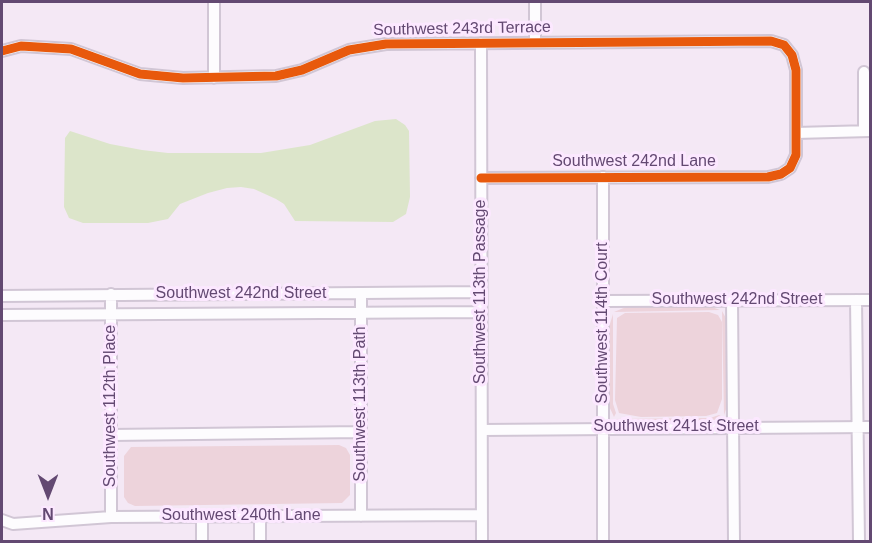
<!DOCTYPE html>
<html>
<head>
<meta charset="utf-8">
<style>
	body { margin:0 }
	#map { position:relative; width:872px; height:543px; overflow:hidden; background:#f4e8f5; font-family:Helvetica,sans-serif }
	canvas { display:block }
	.frame { position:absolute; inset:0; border:3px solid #634972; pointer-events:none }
	.north { position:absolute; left:18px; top:465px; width:60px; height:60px; -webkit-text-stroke:4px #fce8ff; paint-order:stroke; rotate:180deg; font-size:16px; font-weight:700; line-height:24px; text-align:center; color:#634972 }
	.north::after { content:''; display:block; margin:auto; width:21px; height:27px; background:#634972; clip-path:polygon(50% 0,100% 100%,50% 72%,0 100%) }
</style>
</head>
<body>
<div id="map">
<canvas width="872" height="543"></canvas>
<div class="frame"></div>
<div class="north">N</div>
</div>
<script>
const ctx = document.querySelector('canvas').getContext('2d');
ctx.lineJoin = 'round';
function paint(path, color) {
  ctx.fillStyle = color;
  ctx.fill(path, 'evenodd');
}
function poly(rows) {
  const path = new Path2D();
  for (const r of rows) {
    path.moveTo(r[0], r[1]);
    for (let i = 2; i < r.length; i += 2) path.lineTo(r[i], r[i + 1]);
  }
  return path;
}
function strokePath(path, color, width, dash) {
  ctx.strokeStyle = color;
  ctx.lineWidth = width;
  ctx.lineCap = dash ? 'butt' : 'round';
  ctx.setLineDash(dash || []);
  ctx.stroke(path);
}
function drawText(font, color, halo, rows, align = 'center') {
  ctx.font = font + ' Helvetica,sans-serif';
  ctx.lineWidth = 6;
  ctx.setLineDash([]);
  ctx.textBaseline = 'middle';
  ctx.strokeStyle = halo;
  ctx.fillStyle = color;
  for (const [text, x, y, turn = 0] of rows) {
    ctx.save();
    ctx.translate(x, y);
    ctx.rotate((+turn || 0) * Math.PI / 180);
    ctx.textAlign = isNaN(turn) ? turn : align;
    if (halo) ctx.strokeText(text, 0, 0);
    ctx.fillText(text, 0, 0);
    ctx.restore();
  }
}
paint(poly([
	[709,306,720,310,614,312,626,307],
	[722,311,727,320,728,404,724,415],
	[709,312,718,315,722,322,722,399,717,413,706,416,641,417,619,413,615,400,617,318,625,313],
	[613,314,613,404,616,413,614,417,609,406,609,327],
	[719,415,722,417,711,422,627,423,615,419,710,418],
	[339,445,346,448,350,455,350,495,342,503,135,506,128,503,124,497,124,456,131,447]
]), '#edd3db');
paint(poly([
	[396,119,405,125,409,131,410,197,406,214,393,222,295,221,284,204,276,199,254,189,241,187,227,188,208,193,180,204,168,219,148,223,83,223,69,218,64,207,65,138,70,131,110,144,142,150,168,153,261,153,310,145,375,121]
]), '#dce5ca');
const street = poly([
	[214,2,214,78],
	[535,2,535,42],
	[481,43,482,542],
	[2,51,21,46,71,49,140,74,183,78,276,76,302,70,349,50,386,44,771,41,784,45,792,55,796,70,796,155,790,168,781,174,768,177,481,178],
	[864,72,864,131],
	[796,133,870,131],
	[111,294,111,517],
	[2,296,481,292],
	[732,300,734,542],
	[856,300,859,542],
	[603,301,870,300],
	[2,315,481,312],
	[482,430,870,427],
	[111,435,361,432],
	[202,516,202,542],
	[260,516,260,542],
	[361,516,361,293],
	[2,520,13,524,111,517,482,515],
	[603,542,603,177]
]);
strokePath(street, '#d1c6d5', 14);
strokePath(street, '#fdfcfe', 10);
strokePath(poly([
	[2,51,21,46,71,49,140,74,183,78,276,76,302,70,349,50,386,44,771,41,784,45,792,55,796,70,796,155,790,168,781,174,768,177,481,178]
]), '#e8590c', 9);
drawText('16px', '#634972', '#fce8ff', [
	["Southwest 243rd Terrace",462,29,-1],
	["Southwest 242nd Lane",634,162],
	["Southwest 113th Passage",481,292,-90],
	["Southwest 242nd Street",241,294],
	["Southwest 242nd Street",737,300],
	["Southwest 114th Court",603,323,-90],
	["Southwest 113th Path",361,404,-90],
	["Southwest 112th Place",111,406,-90],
	["Southwest 241st Street",676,427],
	["Southwest 240th Lane",241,516]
]);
</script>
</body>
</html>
